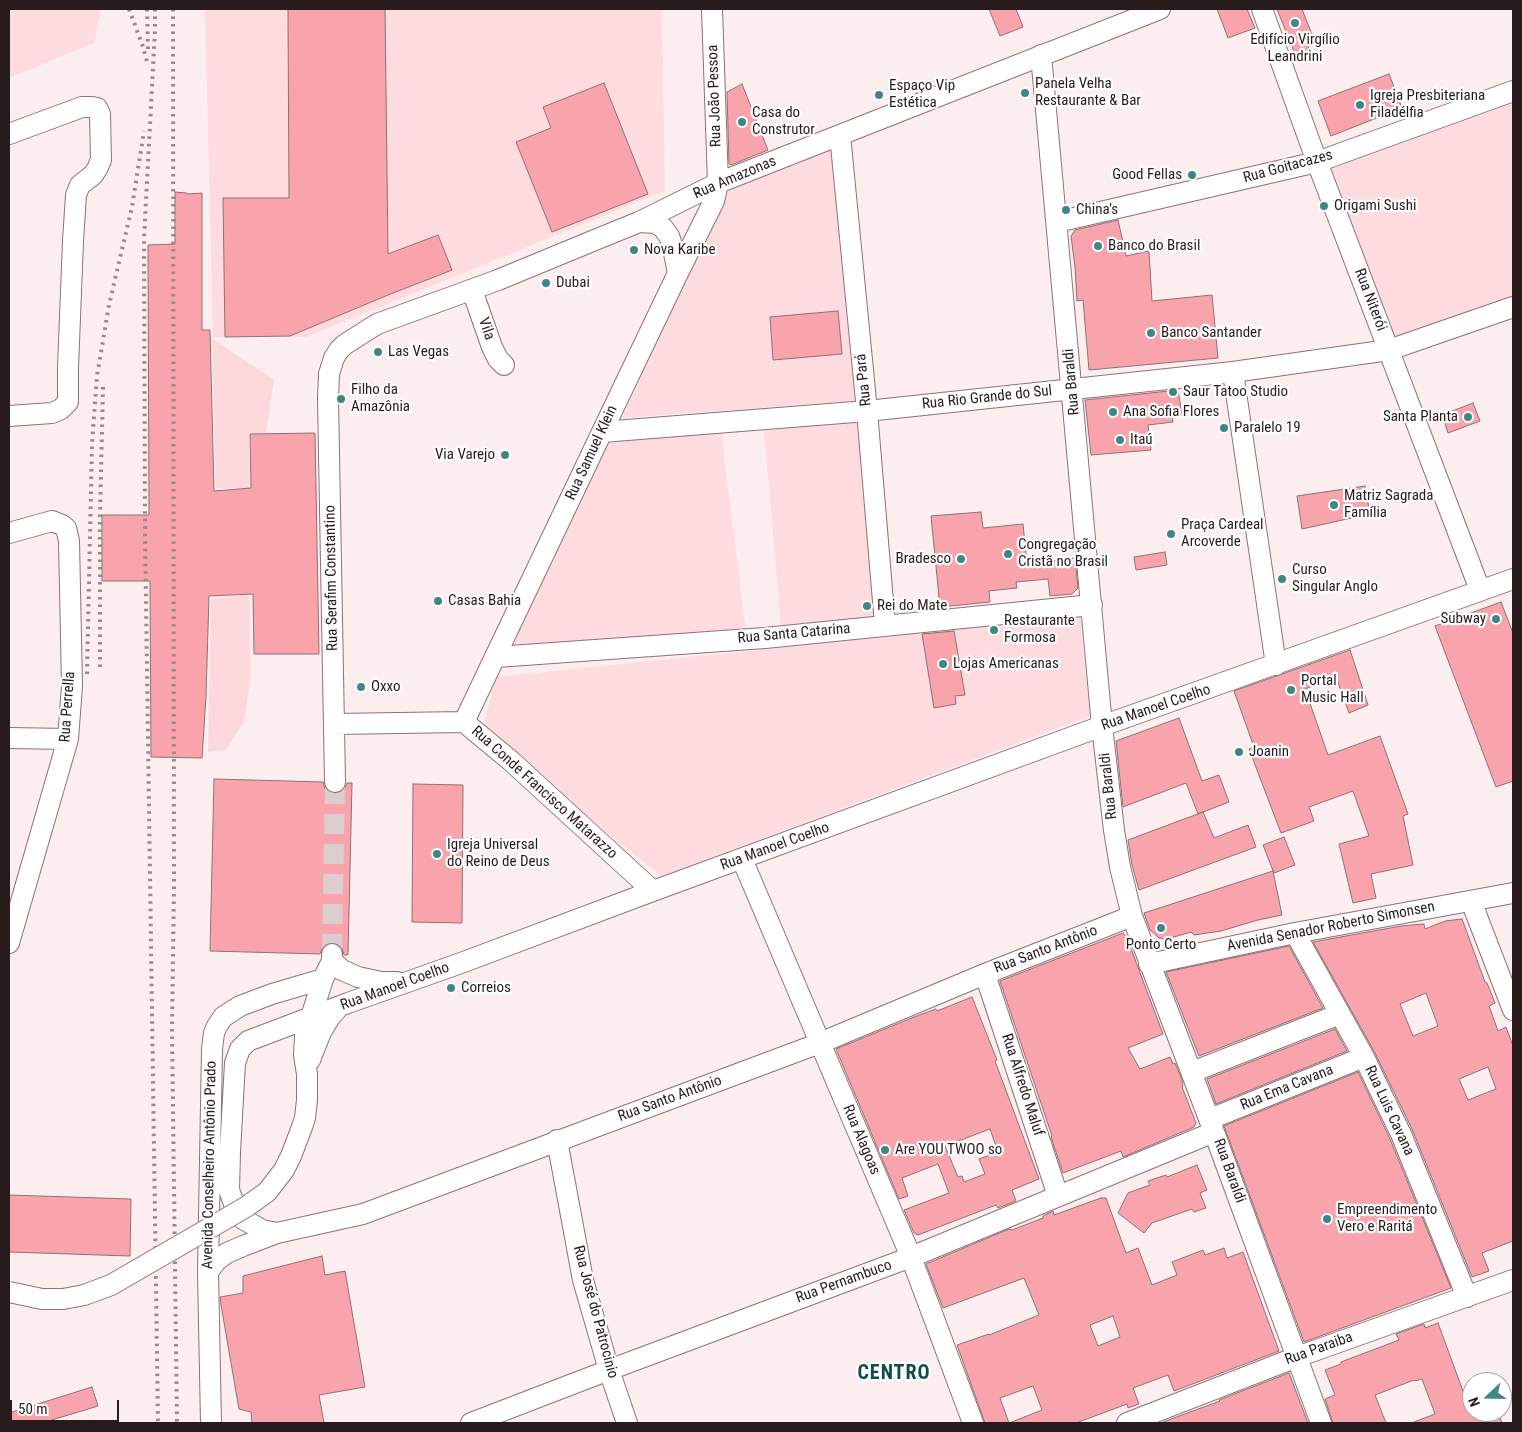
<!DOCTYPE html>
<html>
<head>
<meta charset="utf-8">
<style>
	body { margin:0 }
	#map { position:relative; width:1522px; height:1432px; overflow:hidden; background:#fceeef; font-family:"Roboto Condensed",sans-serif }
	canvas { display:block }
	.frame { position:absolute; inset:0; border:10px solid #271b1c; pointer-events:none }
	.north { position:absolute; left:1462px; top:1372px; width:50px; height:50px; box-sizing:border-box; background:#fff; border:1px solid #a9a4a4; border-radius:50%; rotate:249deg; font-size:14px; font-weight:700; line-height:20px; text-align:center; color:#271b1c }
	.north::after { content:''; display:block; margin:auto; width:18px; height:22px; background:#3f8785; clip-path:polygon(50% 0,100% 100%,50% 72%,0 100%) }
	.scale { position:absolute; left:10px; top:1400px; width:109px; height:22px; box-sizing:border-box; border:2px solid #271b1c; border-top:0; padding-left:6px; font-size:15px; line-height:18px; white-space:nowrap; color:#271b1c; -webkit-text-stroke:4px #fff; paint-order:stroke }
</style>
</head>
<body>
<div id="map">
<canvas width="1522" height="1432"></canvas>
<div class="frame"></div>
<div class="north">N</div>
<div class="scale">50 m</div>
</div>
<script>
const ctx = document.querySelector('canvas').getContext('2d');
ctx.lineJoin = 'round';
function paint(path, color) {
  ctx.fillStyle = color;
  ctx.fill(path, 'evenodd');
}
function poly(rows) {
  const path = new Path2D();
  for (const r of rows) {
    path.moveTo(r[0], r[1]);
    for (let i = 2; i < r.length; i += 2) path.lineTo(r[i], r[i + 1]);
  }
  return path;
}
function strokePath(path, color, width, dash) {
  ctx.strokeStyle = color;
  ctx.lineWidth = width;
  ctx.lineCap = dash ? 'butt' : 'round';
  ctx.setLineDash(dash || []);
  ctx.stroke(path);
}
function drawText(font, color, halo, rows, align = 'center') {
  ctx.font = font + ' "Roboto Condensed",sans-serif';
  ctx.lineWidth = 4.5;
  ctx.setLineDash([]);
  ctx.textBaseline = 'middle';
  ctx.strokeStyle = halo;
  ctx.fillStyle = color;
  for (const [text, x, y, turn = 0] of rows) {
    ctx.save();
    ctx.translate(x, y);
    ctx.rotate((+turn || 0) * Math.PI / 180);
    ctx.textAlign = isNaN(turn) ? turn : align;
    if (halo) ctx.strokeText(text, 0, 0);
    ctx.fillText(text, 0, 0);
    ctx.restore();
  }
}
paint(poly([
	[9,9,101,9,94,43,9,78],
	[205,9,662,9,665,191,306,337,213,337],
	[1513,101,1513,300,1392,344,1330,166],
	[831,145,855,401,622,418,723,192],
	[860,421,875,617,781,626,764,430],
	[721,431,746,631,506,654,607,443],
	[1080,617,1090,716,661,876,482,731,496,677]
]), '#fedbde');
paint(poly([
	[212,338,274,380,266,433,249,433,250,681,244,721,226,750,208,752,211,599,241,596,239,488,216,488]
]), '#fcd8db');
const building = poly([
	[288,9,385,9,388,254,438,235,452,270,388,295,290,336,225,337,223,198,289,198,288,9],
	[989,9,1016,9,1023,27,1000,36,989,9],
	[1217,9,1247,9,1255,28,1228,38,1217,9],
	[1277,9,1302,9,1313,37,1306,40,1311,54,1297,59,1277,9],
	[1389,74,1402,108,1331,136,1318,101,1389,74],
	[604,83,648,194,552,232,516,142,551,128,543,107,604,83],
	[742,84,768,150,731,165,729,164,727,92,742,84],
	[175,192,187,193,187,194,202,193,202,330,210,330,214,491,251,488,250,434,315,433,319,654,254,654,253,594,209,596,206,696,202,758,151,757,150,581,102,581,102,515,149,515,148,245,175,244,175,192],
	[1118,220,1126,256,1149,251,1152,301,1212,295,1218,358,1089,370,1083,300,1077,301,1075,267,1071,236,1075,230,1118,220],
	[838,311,842,354,773,360,770,317,838,311],
	[1178,390,1182,415,1172,416,1173,422,1148,425,1151,450,1091,455,1085,400,1178,390],
	[1473,403,1480,421,1448,433,1442,415,1473,403],
	[1365,486,1370,514,1302,529,1297,496,1365,486],
	[981,512,983,528,1023,524,1027,564,1075,558,1078,588,1072,594,1050,596,1048,579,1016,582,1017,588,989,591,990,602,940,607,931,516,981,512],
	[1165,552,1167,565,1136,570,1134,557,1165,552],
	[1501,602,1513,633,1513,781,1496,787,1435,626,1501,602],
	[954,631,965,695,955,696,956,704,934,708,922,634,954,631],
	[1350,650,1368,705,1349,713,1336,677,1305,689,1328,755,1380,736,1408,814,1403,816,1413,865,1371,874,1376,898,1353,903,1339,844,1369,836,1353,791,1309,807,1314,821,1281,833,1249,749,1254,747,1234,691,1350,650],
	[1179,718,1202,781,1219,775,1229,802,1198,814,1186,783,1123,807,1116,741,1179,718],
	[214,779,323,782,325,789,330,793,335,794,342,792,345,788,347,783,352,783,348,955,344,955,342,948,337,944,332,942,326,944,322,949,320,954,210,951,214,779],
	[413,784,463,785,462,923,412,922,413,784],
	[1203,812,1214,838,1248,825,1256,847,1139,890,1132,865,1128,840,1203,812],
	[1284,837,1295,865,1274,873,1263,845,1284,837],
	[1273,871,1282,915,1258,920,1221,931,1194,935,1191,932,1167,939,1159,938,1150,930,1144,913,1273,871],
	[1462,919,1485,982,1487,983,1495,1003,1489,1006,1498,1031,1506,1027,1513,1046,1513,1241,1482,1253,1489,1271,1472,1277,1412,1129,1374,1051,1313,942,1401,926,1424,924,1425,929,1445,921,1462,919],
	[1426,993,1438,1026,1413,1036,1400,1004,1426,993],
	[1488,1067,1496,1089,1468,1100,1459,1079,1488,1067],
	[1123,933,1127,938,1163,1034,1128,1048,1140,1069,1170,1057,1173,1064,1175,1063,1182,1080,1183,1086,1182,1087,1196,1123,1194,1127,1123,1157,1121,1151,1063,1173,1051,1137,1052,1136,1000,981,1123,933],
	[1289,946,1323,1008,1199,1056,1166,972,1289,946],
	[972,997,997,1060,995,1061,1039,1179,1012,1190,1016,1201,998,1208,996,1205,918,1235,914,1233,904,1210,949,1193,938,1164,902,1178,908,1196,899,1199,836,1049,914,1017,936,1009,937,1011,972,997],
	[990,1129,998,1152,979,1159,985,1174,964,1182,962,1176,958,1177,945,1146,990,1129],
	[1335,1029,1347,1051,1216,1104,1207,1079,1335,1029],
	[1358,1072,1390,1139,1451,1288,1304,1342,1224,1126,1358,1072],
	[1197,1165,1207,1190,1200,1193,1206,1208,1194,1212,1192,1209,1152,1223,1144,1233,1118,1213,1128,1193,1150,1185,1148,1181,1166,1175,1167,1177,1197,1165],
	[9,1195,131,1199,130,1256,9,1252,9,1195],
	[1101,1198,1106,1198,1126,1253,1138,1248,1152,1285,1177,1275,1172,1262,1203,1250,1205,1255,1224,1248,1227,1258,1243,1252,1279,1351,1174,1391,1168,1375,1133,1388,1139,1404,1128,1408,1127,1404,1076,1423,1009,1423,1042,1410,1033,1386,1000,1398,1009,1423,985,1423,957,1345,989,1334,989,1335,1039,1315,1024,1278,943,1308,926,1264,1009,1229,1012,1230,1043,1218,1043,1216,1053,1211,1054,1215,1101,1198],
	[1113,1316,1120,1337,1098,1346,1090,1325,1113,1316],
	[322,1256,325,1275,345,1271,365,1387,319,1395,324,1423,252,1423,251,1412,239,1409,221,1305,220,1297,243,1293,243,1276,322,1256],
	[1438,1323,1467,1402,1472,1401,1472,1412,1498,1412,1502,1423,1414,1423,1414,1422,1435,1414,1422,1379,1415,1381,1414,1380,1375,1395,1386,1423,1333,1423,1325,1399,1335,1395,1325,1370,1341,1364,1341,1362,1399,1340,1396,1334,1424,1324,1425,1328,1438,1323],
	[1289,1373,1308,1423,1163,1423,1163,1422,1220,1401,1219,1400,1289,1373],
	[92,1387,98,1406,42,1423,9,1423,9,1413,92,1387]
]);
paint(building, '#f9a4ad');
strokePath(building, '#8f7173', 1);
strokePath(poly([
	[332,954,335,782]
]), '#dccecf', 20, [20, 10]);
const minor = poly([
	[1262,9,1317,162,1480,590],
	[1041,55,1102,726,1114,830,1120,867,1132,916,1214,1132,1321,1423],
	[9,134,82,107,92,107,97,108,100,114,101,160,97,169,93,175,80,185,76,195,73,241,68,368,68,402,61,409,52,413,9,416],
	[840,135,867,411,885,625],
	[639,222,656,223,663,228,669,236,673,248,678,273],
	[1057,222,1317,162,1513,91],
	[472,290,492,347,498,359,504,365],
	[1233,372,1276,665],
	[602,432,867,411,1233,372,1389,350,1513,307],
	[9,533,52,521,62,525,66,528,69,541,72,686,68,739,9,943],
	[496,657,765,638,1092,605],
	[464,722,602,432,678,273,714,201,718,183,712,9],
	[334,724,464,722,511,761,653,891],
	[9,738,68,739],
	[335,782,328,399,329,374,334,358,339,350,344,345,377,324,498,280,590,242,639,222,718,183,1160,9],
	[742,859,911,1257,973,1423],
	[1471,901,1513,1010],
	[1295,933,1364,1057,1383,1097,1401,1134,1467,1297],
	[332,961,342,970,358,977,381,982,397,982],
	[1149,964,1295,933,1513,893],
	[985,974,1058,1196],
	[310,1060,321,1032,330,1017,339,1007],
	[1192,1072,1340,1014],
	[307,1100,307,1074,304,1055,305,1036,323,979,332,961,332,954],
	[1210,1119,1364,1057],
	[557,1140,583,1280,609,1370,627,1423],
	[277,1233,262,1230,243,1219,236,1209,229,1190,230,1152,235,1063,240,1049,248,1041,348,1003,461,963,653,891,1102,726,1513,579],
	[208,1272,217,1260,227,1253,243,1246,277,1233,363,1214,820,1043,985,974,1132,916],
	[211,1423,208,1272,212,1049,214,1033,217,1026,223,1017,240,1006,272,994,323,979],
	[471,1423,609,1370,911,1257,1214,1132],
	[1127,1423,1297,1357,1513,1280]
]);
strokePath(minor, '#8f7174', 22);
strokePath(minor, '#fff', 20);
strokePath(poly([
	[129,9,142,44,148,65],
	[147,9,148,49],
	[155,9,155,30,144,239,145,532,158,1423],
	[173,9,174,887,172,1031,177,1423],
	[100,667,100,516,103,387],
	[87,674,92,444,97,376,109,305,132,207,144,131]
]), '#978a8b', 4, [2.5, 5]);
const minorBridge = poly([
	[9,1292,42,1299,63,1299,84,1295,111,1285,246,1207,267,1192,284,1170,291,1156,302,1127,305,1118,307,1100]
]);
strokePath(minorBridge, '#8f7174', 22, []);
strokePath(minorBridge, '#fff', 20);
for (const [x, y, r, color] of [
	[1295,23,5,"#3f8785"],
	[1025,93,5,"#3f8785"],
	[879,95,5,"#3f8785"],
	[1360,105,5,"#3f8785"],
	[742,122,5,"#3f8785"],
	[1192,175,5,"#3f8785"],
	[1324,206,5,"#3f8785"],
	[1066,210,5,"#3f8785"],
	[1098,246,5,"#3f8785"],
	[634,250,5,"#3f8785"],
	[546,283,5,"#3f8785"],
	[1151,333,5,"#3f8785"],
	[378,352,5,"#3f8785"],
	[1173,392,5,"#3f8785"],
	[341,399,5,"#3f8785"],
	[1113,412,5,"#3f8785"],
	[1468,417,5,"#3f8785"],
	[1224,428,5,"#3f8785"],
	[1120,440,5,"#3f8785"],
	[505,455,5,"#3f8785"],
	[1334,505,5,"#3f8785"],
	[1171,534,5,"#3f8785"],
	[1008,554,5,"#3f8785"],
	[961,559,5,"#3f8785"],
	[1282,579,5,"#3f8785"],
	[438,601,5,"#3f8785"],
	[867,606,5,"#3f8785"],
	[1496,619,5,"#3f8785"],
	[994,630,5,"#3f8785"],
	[943,664,5,"#3f8785"],
	[361,687,5,"#3f8785"],
	[1291,690,5,"#3f8785"],
	[1239,752,5,"#3f8785"],
	[437,854,5,"#3f8785"],
	[1161,928,5,"#3f8785"],
	[451,988,5,"#3f8785"],
	[885,1150,5,"#3f8785"],
	[1327,1219,5,"#3f8785"]
]) {
  const dot = new Path2D();
  dot.arc(x, y, r, 0, 2 * Math.PI);
  ctx.fillStyle = color;
  ctx.fill(dot);
  strokePath(dot, '#fff', 2);
}
drawText('15px', '#271b1c', '#fff', [
	["Edifício Virgílio",1295,40,"center"],
	["Leandrini",1295,57,"center"],
	["Panela Velha",1035,84],
	["Restaurante & Bar",1035,101],
	["Espaço Vip",889,86],
	["Estética",889,103],
	["Igreja Presbiteriana",1370,96],
	["Filadélfia",1370,113],
	["Casa do",752,113],
	["Construtor",752,130],
	["Good Fellas",1182,175,"right"],
	["Origami Sushi",1334,206],
	["China's",1076,210],
	["Banco do Brasil",1108,246],
	["Nova Karibe",644,250],
	["Dubai",556,283],
	["Banco Santander",1161,333],
	["Las Vegas",388,352],
	["Filho da",351,390],
	["Amazônia",351,407],
	["Saur Tatoo Studio",1183,392],
	["Ana Sofia Flores",1123,412],
	["Santa Planta",1458,417,"right"],
	["Paralelo 19",1234,428],
	["Itaú",1130,440],
	["Via Varejo",495,455,"right"],
	["Matriz Sagrada",1344,496],
	["Família",1344,513],
	["Praça Cardeal",1181,525],
	["Arcoverde",1181,542],
	["Congregação",1018,545],
	["Cristã no Brasil",1018,562],
	["Bradesco",951,559,"right"],
	["Curso",1292,570],
	["Singular Anglo",1292,587],
	["Casas Bahia",448,601],
	["Rei do Mate",877,606],
	["Subway",1486,619,"right"],
	["Restaurante",1004,621],
	["Formosa",1004,638],
	["Lojas Americanas",953,664],
	["Portal",1301,681],
	["Music Hall",1301,698],
	["Oxxo",371,687],
	["Joanin",1249,752],
	["Igreja Universal",447,845],
	["do Reino de Deus",447,862],
	["Ponto Certo",1161,945,"center"],
	["Correios",461,988],
	["Are YOU TWOO so",895,1150],
	["Empreendimento",1337,1210],
	["Vero e Raritá",1337,1227]
], 'left');
drawText('15px', '#271b1c', '#fff', [
	["Rua João Pessoa",715,96,-92],
	["Rua Goitacazes",1288,167,-15],
	["Rua Amazonas",735,178,-23],
	["Rua Niterói",1370,300,69],
	["Vila",486,329,71],
	["Rua Pará",864,380,-96],
	["Rua Baraldi",1072,382,-95],
	["Rua Rio Grande do Sul",987,398,-6],
	["Rua Samuel Klein",592,453,-65],
	["Rua Serafim Constantino",332,578,-91],
	["Rua Santa Catarina",794,634,-5],
	["Rua Perrella",68,707,-86],
	["Rua Manoel Coelho",1156,708,-19],
	["Rua Baraldi",1109,786,-96],
	["Rua Conde Francisco Matarazzo",544,793,42],
	["Rua Manoel Coelho",775,847,-20],
	["Avenida Senador Roberto Simonsen",1331,927,-11],
	["Rua Santo Antônio",1046,950,-21],
	["Rua Manoel Coelho",395,987,-20],
	["Rua Alfredo Maluf",1022,1085,72],
	["Rua Ema Cavana",1287,1088,-22],
	["Rua Santo Antônio",670,1099,-20],
	["Rua Luis Cavana",1389,1111,65],
	["Rua Alagoas",861,1140,67],
	["Avenida Conselheiro Antônio Prado",210,1165,-89],
	["Rua Baraldi",1229,1171,70],
	["Rua Pernambuco",844,1282,-20],
	["Rua José do Patrocinio",595,1312,75],
	["Rua Paraiba",1319,1349,-20]
]);
ctx.letterSpacing = '1px';
drawText('bold 20px', '#0d4c4b', '#fff', [
	["CENTRO",894,1374]
]);
ctx.letterSpacing = '0px';
</script>
</body>
</html>
